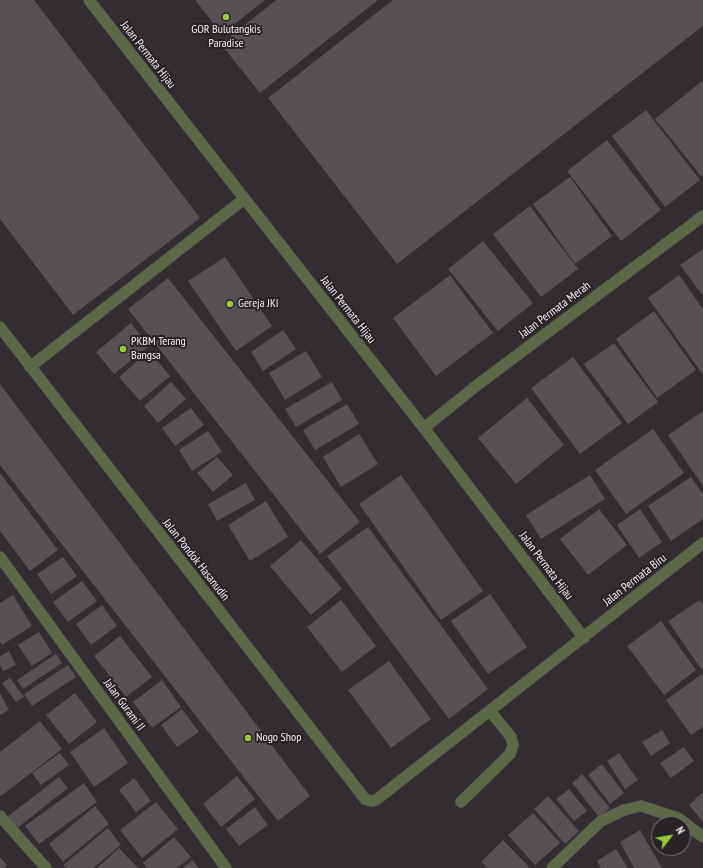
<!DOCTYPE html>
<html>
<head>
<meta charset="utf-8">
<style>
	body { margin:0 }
	#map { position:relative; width:703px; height:868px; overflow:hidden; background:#332d31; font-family:"PT Sans Narrow",sans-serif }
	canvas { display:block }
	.north { position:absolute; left:651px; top:816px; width:40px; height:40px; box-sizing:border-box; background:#292327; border:1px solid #7a7478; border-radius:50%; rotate:59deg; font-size:11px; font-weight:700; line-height:16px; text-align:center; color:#f3eef1 }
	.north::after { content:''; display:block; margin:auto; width:14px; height:18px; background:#99cb36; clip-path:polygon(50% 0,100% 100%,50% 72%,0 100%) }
</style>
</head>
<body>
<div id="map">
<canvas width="703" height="868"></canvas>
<div class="north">N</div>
</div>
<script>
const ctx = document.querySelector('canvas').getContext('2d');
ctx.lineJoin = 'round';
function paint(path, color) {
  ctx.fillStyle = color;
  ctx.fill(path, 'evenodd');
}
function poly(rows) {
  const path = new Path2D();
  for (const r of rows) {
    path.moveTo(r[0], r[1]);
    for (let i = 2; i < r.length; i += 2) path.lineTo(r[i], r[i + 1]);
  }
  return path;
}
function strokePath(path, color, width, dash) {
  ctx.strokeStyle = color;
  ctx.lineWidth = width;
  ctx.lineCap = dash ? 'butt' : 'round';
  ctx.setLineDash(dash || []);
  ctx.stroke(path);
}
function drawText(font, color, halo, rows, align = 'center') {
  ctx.font = font + ' "PT Sans Narrow",sans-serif';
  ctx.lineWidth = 4;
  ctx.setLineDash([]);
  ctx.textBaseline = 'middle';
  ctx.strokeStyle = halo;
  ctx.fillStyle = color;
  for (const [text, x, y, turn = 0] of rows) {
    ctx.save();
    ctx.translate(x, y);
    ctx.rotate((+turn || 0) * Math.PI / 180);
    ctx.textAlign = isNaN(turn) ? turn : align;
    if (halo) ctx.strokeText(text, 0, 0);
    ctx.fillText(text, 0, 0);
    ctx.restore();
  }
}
paint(poly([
	[0,0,34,0,200,218,73,315,0,219],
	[195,0,265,0,222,34],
	[276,0,378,0,260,93,221,44],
	[393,0,703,0,703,26,397,264,268,98],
	[702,81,703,82,703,174,701,176,655,119],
	[646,110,700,180,665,207,612,136],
	[607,140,661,210,621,241,567,171],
	[570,177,612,236,575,264,533,204],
	[530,206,578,269,541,297,493,234],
	[483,241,533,303,498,331,448,269],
	[703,249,703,296,680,265],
	[225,257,272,326,236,351,188,281],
	[450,275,493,333,436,376,393,318],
	[679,275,703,309,703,375,648,298],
	[168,278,360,522,320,554,128,309],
	[654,311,696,370,657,398,616,339],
	[131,323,149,346,114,374,96,352],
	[283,330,296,349,263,371,251,352],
	[614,343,658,402,628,424,584,364],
	[149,351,170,376,140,401,119,377],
	[306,351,322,377,285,400,269,373],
	[573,357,622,423,580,454,531,388],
	[171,382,186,399,158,423,144,406],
	[332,382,342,400,296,427,285,409],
	[0,384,310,796,278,821,0,465],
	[527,398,564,445,516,484,478,438],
	[347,404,359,424,315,450,303,430],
	[191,408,204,425,175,446,162,428],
	[703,411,703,486,668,435],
	[653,429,684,473,626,514,595,470],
	[208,431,222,452,192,471,179,450],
	[359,434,378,464,341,487,323,457],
	[217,457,233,475,213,492,197,473],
	[0,473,58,550,30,571,0,531],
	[401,475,483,591,441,620,359,504],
	[590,475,605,499,541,539,526,515],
	[691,477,703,494,703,519,671,541,648,506],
	[246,483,255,500,217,521,208,504],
	[266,501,288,537,250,561,228,525],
	[599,509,627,545,588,575,560,539],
	[640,509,662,542,639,558,617,525],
	[368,527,488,689,449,719,327,556],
	[301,540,342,589,311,615,270,566],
	[63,557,77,576,51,594,37,574],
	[82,581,97,601,68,622,53,602],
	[490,594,527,647,488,674,451,621],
	[13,595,32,626,2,645,0,642,0,603],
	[341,600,376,646,342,672,307,627],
	[700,600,703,604,703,667,701,669,668,621],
	[102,605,117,626,91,645,76,624],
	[661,621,696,670,664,695,627,646],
	[39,632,52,653,32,666,18,645],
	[120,636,152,677,126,697,94,656],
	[9,651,16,665,3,671,0,665,0,656],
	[56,654,62,663,23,689,17,680],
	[389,661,431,719,391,748,348,690],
	[68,665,76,677,32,706,24,694],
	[702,674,703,676,703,727,691,735,666,700],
	[10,678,24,697,16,702,2,683],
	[162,680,181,707,152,728,133,702],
	[0,693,9,710,0,715],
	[75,693,97,722,69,744,46,715],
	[182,709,199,732,177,747,161,725],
	[40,721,62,749,1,796,0,794,0,752],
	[104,728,128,763,94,787,70,752],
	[662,730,670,743,651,756,642,742],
	[684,747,694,761,671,778,660,763],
	[60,753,69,765,41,785,32,773],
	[619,753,638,780,625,789,607,761],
	[602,764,624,793,610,804,588,775],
	[582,774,610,808,599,817,572,783],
	[237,776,255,799,221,827,203,804],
	[59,777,68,788,16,829,7,817],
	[134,778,151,801,136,812,119,790],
	[84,783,97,802,39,844,25,826],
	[569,789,587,811,574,821,556,799],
	[703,792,703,822,689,805],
	[548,796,579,831,565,844,534,809],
	[156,802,178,829,142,858,120,830],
	[95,806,109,824,63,862,49,844],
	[255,807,268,825,239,846,226,829],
	[533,813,560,843,535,865,508,835],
	[108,828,121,845,93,868,66,868,63,865],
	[640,830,662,868,634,868,620,842],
	[174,837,191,857,177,868,147,868,143,863],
	[503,840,530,868,488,868,481,862],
	[119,848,138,868,97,868],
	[616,849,628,868,601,868,597,861],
	[0,857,7,865,4,868,0,868],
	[192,860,199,868,183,868]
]), '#575054');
const service = poly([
	[461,802,510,754,513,745,511,737,490,711]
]);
const minor = poly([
	[89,0,424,428,584,638],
	[0,327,365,799,371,801,376,800,703,543],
	[30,367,244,199],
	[424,428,476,386,703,216],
	[0,557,226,868],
	[0,816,46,868],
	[552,868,601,821,624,810,641,806,678,818,703,837]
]);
strokePath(service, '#4e484c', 12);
strokePath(minor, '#4e484c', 12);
strokePath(service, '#5b6947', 11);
strokePath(minor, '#5b6947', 11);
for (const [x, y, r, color] of [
	[226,17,4,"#99cb36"],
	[230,304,4,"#99cb36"],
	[123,349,4,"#99cb36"],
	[248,738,4,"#99cb36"]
]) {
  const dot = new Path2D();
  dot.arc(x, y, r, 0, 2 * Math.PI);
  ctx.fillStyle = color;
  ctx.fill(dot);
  strokePath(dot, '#292327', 1.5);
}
drawText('12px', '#f3eef1', '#292327', [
	["GOR Bulutangkis",226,30,"center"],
	["Paradise",226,44,"center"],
	["Gereja JKI",238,304],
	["PKBM Terang",131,342],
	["Bangsa",131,356],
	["Nogo Shop",256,738]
], 'left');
drawText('12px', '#f3eef1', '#292327', [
	["Jalan Permata Hijau",148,55,52],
	["Jalan Permata Hijau",348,310,52],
	["Jalan Permata Merah",555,310,-37],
	["Jalan Pondok Hasanudin",196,560,52],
	["Jalan Permata Hijau",546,566,53],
	["Jalan Permata Biru",635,580,-38],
	["Jalan Gurami II",124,705,54]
]);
</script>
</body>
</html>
